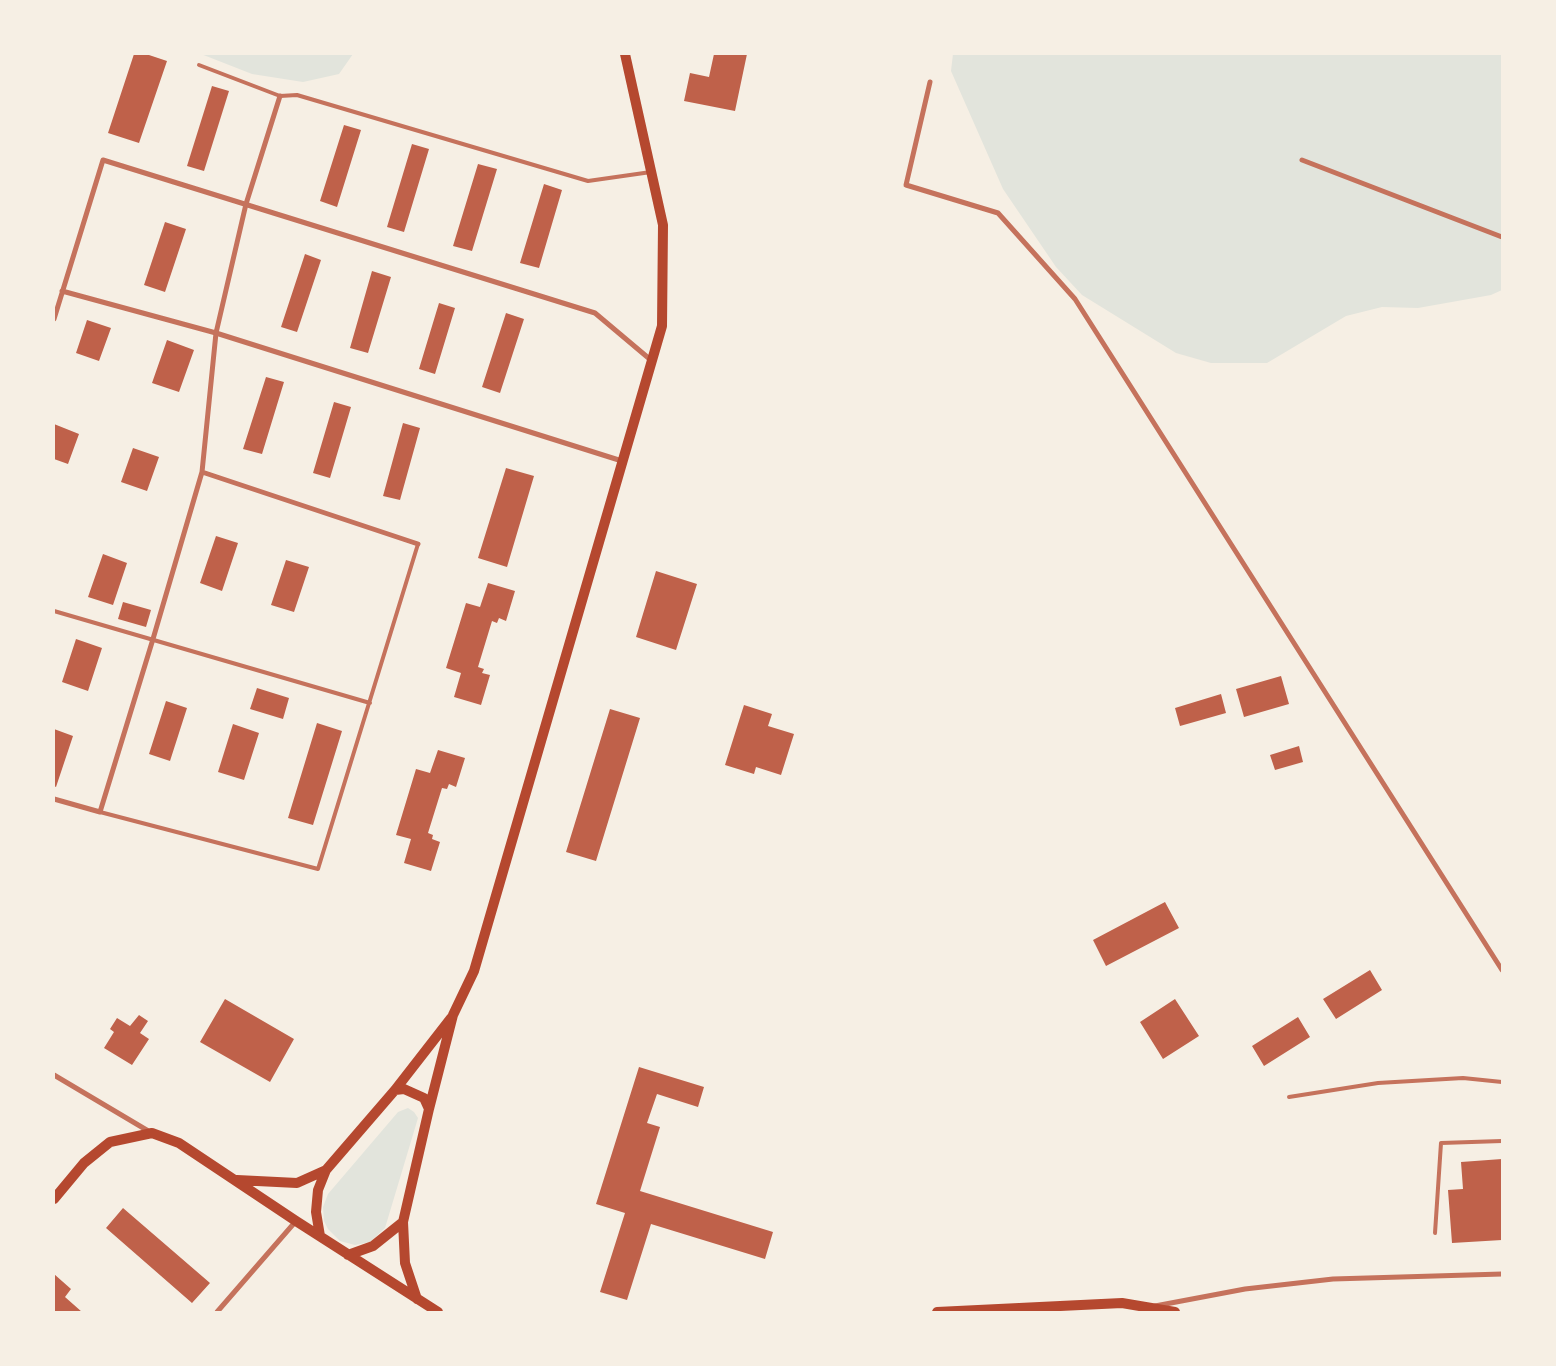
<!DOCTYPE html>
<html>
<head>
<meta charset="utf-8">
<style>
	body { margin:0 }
	#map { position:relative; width:1556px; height:1366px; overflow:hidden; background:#f6efe4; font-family:"Fira Sans",sans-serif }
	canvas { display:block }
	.frame { position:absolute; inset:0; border:55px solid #f6efe4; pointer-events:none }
</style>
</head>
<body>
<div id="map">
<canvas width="1556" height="1366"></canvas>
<div class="frame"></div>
</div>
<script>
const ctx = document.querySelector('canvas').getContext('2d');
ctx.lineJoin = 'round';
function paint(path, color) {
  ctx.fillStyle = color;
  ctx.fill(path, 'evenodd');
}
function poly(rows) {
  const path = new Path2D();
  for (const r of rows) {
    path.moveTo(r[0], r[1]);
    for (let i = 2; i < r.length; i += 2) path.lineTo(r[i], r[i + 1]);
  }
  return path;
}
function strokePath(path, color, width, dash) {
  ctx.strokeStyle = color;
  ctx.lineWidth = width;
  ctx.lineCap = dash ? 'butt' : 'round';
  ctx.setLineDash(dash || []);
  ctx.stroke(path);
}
paint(poly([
	[201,54,353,54,339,74,303,82,252,74],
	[953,54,1502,54,1502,290,1491,295,1418,308,1382,307,1346,316,1267,363,1211,363,1176,353,1082,295,1056,267,1003,189,951,71],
	[408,1108,414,1112,418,1118,385,1228,370,1242,355,1245,340,1241,328,1229,324,1221,323,1207,328,1194,398,1112]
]), '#e2e4dc');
paint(poly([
	[134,54,146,54,167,61,139,143,108,133],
	[714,54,747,54,735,111,684,101,690,73,709,77],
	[212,86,229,91,204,171,187,166],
	[344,125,361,130,337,207,320,201],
	[412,144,429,149,404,232,387,227],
	[478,164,497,169,472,251,453,246],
	[544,184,562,190,539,268,520,263],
	[165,222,186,229,165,292,144,285],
	[305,254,321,260,297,332,281,327],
	[372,271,391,277,368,353,350,348],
	[439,303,455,308,435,374,419,369],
	[506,313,524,319,500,393,482,387],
	[87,320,111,328,99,361,76,353],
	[167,340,194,350,179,392,152,383],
	[266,377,284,382,262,454,243,449],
	[334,402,351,407,330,478,313,473],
	[403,423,420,428,400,500,383,496],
	[54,424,79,434,68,464,54,459],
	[133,448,159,457,147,491,121,482],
	[506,468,534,476,507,567,478,558],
	[216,536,238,543,222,591,200,583],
	[103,554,127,563,113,605,88,597],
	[286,560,309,567,294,612,271,605],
	[656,571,697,584,676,650,636,637],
	[488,583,515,591,506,621,499,618,497,623,492,621,478,667,484,669,482,673,490,675,481,705,454,697,461,673,446,668,466,603,480,607],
	[123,602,151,610,146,627,118,619],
	[76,639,102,648,88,691,62,682],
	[1281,676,1289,704,1244,717,1236,689],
	[257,688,289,698,283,719,250,709],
	[1221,694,1226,713,1180,726,1175,708],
	[166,701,187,708,170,761,149,754],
	[744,705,772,714,768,726,794,734,781,775,756,767,754,774,725,765],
	[610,709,640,718,596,861,566,852],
	[317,723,342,731,313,825,288,818],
	[233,724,259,733,244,780,218,772],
	[54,729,73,736,56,787,54,786],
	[1299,746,1303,762,1275,770,1270,755],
	[438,750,465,758,456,787,449,784,447,789,442,788,428,833,433,835,432,839,440,842,431,871,404,863,411,839,396,835,416,769,430,773],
	[1165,902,1179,928,1106,966,1093,940],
	[1370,970,1382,990,1336,1019,1323,999],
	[225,999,294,1039,270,1082,200,1042],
	[1175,999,1199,1036,1163,1059,1140,1022],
	[139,1015,148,1021,140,1033,149,1039,132,1065,104,1048,114,1032,110,1029,117,1018,130,1026],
	[1298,1017,1310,1037,1264,1066,1252,1046],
	[639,1067,704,1087,698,1107,657,1094,647,1123,660,1127,640,1191,773,1232,765,1259,651,1224,627,1300,600,1292,625,1213,596,1204],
	[1502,1159,1502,1240,1452,1243,1448,1190,1463,1189,1461,1162],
	[123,1208,210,1283,192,1303,106,1228],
	[54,1274,71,1289,65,1297,82,1312,54,1312]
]), '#bf614a');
strokePath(poly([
	[199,65,280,96,297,95,588,181,651,172],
	[54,611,370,703],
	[100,812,318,869,418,544],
	[1289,1097,1378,1083,1463,1078,1502,1082],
	[1435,1233,1441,1143,1502,1141]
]), '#c5725c', 4);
strokePath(poly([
	[930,82,906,185,998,213,1075,299,1502,970],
	[1302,160,1502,237],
	[62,291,216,333,622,461],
	[54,319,103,160,595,313,652,361],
	[202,472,418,544],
	[54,799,100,812,153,639,202,472,216,333,246,204,280,96],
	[54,1075,150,1132],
	[1155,1306,1245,1289,1333,1279,1502,1274],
	[217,1312,296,1221]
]), '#c5725c', 5);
strokePath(poly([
	[395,1090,404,1089,424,1098,429,1109],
	[237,1180,297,1183,326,1170],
	[54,1199,84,1163,110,1142,152,1133,179,1143,296,1221,438,1312],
	[320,1236,316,1212,318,1190,326,1170,395,1090,451,1018],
	[348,1255,373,1246,403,1222],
	[417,1299,405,1263,403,1222,429,1109,453,1015,474,971,662,326,663,225,625,54],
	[937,1312,1122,1303,1175,1312]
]), '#b5482f', 10);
</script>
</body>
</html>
